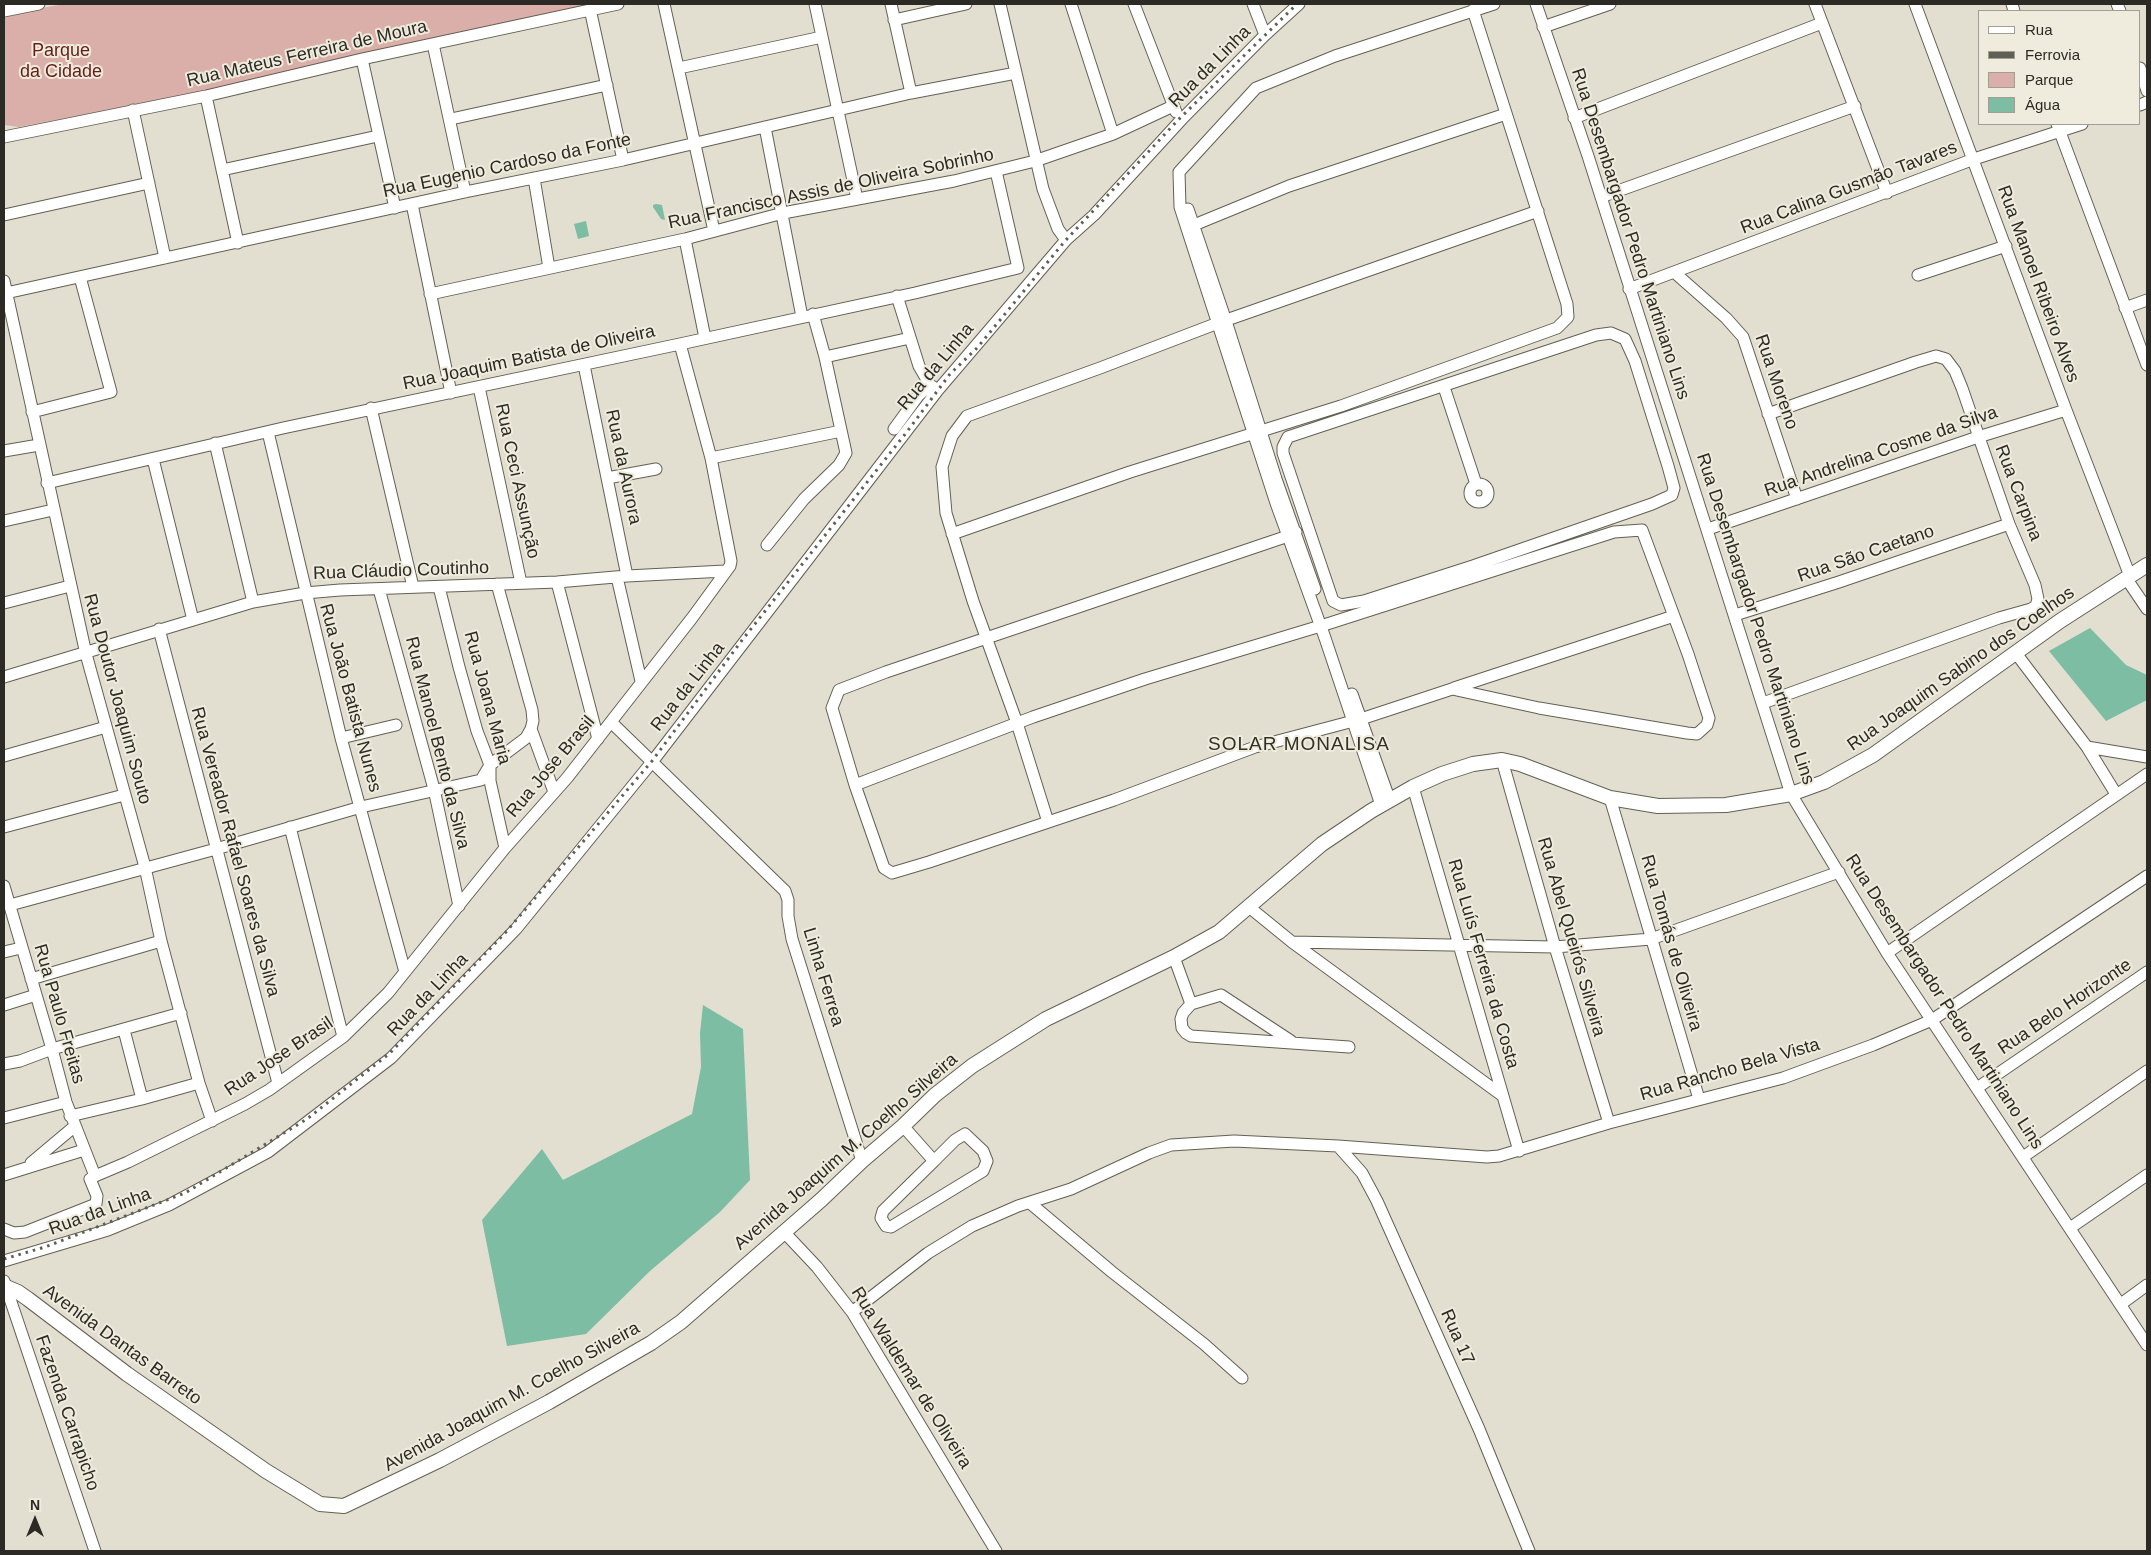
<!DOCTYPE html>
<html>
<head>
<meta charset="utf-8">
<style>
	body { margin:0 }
	#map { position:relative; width:2151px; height:1555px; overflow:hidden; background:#e2dfd0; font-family:Helvetica,sans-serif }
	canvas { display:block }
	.frame { position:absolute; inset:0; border:5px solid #2b2a24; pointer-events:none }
	.legend { position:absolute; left:1978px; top:10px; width:162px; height:115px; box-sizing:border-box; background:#efecdd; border:1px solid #a19e93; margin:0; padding:6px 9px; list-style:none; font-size:15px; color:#2b2a24 }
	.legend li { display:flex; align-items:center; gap:10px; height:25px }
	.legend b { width:25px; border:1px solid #a19e93 }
	.north { position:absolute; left:10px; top:1495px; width:50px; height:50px; -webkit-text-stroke:4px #efecdd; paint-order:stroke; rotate:0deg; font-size:14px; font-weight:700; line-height:20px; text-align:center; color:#2b2a24 }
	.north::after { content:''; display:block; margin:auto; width:18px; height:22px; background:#2b2a24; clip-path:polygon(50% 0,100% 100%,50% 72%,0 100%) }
</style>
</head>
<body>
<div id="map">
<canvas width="2151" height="1555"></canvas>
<div class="frame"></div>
<ul class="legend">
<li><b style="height:6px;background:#fff"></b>Rua</li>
<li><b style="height:6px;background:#605f56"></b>Ferrovia</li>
<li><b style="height:14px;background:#daafa9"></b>Parque</li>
<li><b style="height:14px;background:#7cbda3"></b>Água</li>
</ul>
<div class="north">N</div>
</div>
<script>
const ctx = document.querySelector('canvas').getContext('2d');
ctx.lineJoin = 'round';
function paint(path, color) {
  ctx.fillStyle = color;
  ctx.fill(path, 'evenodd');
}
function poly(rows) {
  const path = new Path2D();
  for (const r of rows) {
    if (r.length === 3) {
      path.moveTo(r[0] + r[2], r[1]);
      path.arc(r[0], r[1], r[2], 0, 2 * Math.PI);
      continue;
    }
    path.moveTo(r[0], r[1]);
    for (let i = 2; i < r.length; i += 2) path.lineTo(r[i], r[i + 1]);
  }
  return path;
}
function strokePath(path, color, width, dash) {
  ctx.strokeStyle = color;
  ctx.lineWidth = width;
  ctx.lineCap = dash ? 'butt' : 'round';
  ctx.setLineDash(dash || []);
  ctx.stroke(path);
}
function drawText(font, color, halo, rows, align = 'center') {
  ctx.font = font + ' Helvetica,sans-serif';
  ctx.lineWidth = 4;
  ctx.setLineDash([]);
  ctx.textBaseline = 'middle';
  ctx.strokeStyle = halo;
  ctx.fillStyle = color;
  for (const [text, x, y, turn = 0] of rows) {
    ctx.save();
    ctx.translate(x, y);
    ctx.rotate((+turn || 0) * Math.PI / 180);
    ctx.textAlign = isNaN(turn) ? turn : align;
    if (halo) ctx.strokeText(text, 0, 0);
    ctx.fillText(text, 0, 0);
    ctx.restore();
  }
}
paint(poly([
	[64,4,596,4,214,90,19,127,4,125,4,15]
]), '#daafa9');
paint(poly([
	[656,204,662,205,665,220,661,219,653,207,653,205],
	[586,221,589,236,578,239,574,224],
	[2090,628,2126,665,2147,675,2147,700,2106,721,2049,651],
	[703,1005,743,1029,750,1180,720,1212,650,1271,586,1334,507,1346,482,1220,542,1149,563,1180,692,1114,701,1067,700,1033]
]), '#7cbda3');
const minor = poly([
	[664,4,714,231],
	[815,4,857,199],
	[891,4,911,93],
	[1000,4,1043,189,1058,229,1066,240],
	[1071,4,1113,134],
	[1134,4,1176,112],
	[1253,4,1265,35],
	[1536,4,1588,156,1791,794,1887,953,2147,1345],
	[1815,4,1887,193],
	[1915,4,2066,410,2130,576],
	[2012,4,2014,11],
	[2117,4,2120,11],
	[590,9,623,160],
	[4,11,39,4],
	[894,20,966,4],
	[1543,27,1610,4],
	[433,44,465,192],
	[362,59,395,208],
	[679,68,822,37],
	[2140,68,2147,91],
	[206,96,238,243],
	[2140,105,2147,102],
	[133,110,165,258],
	[1574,118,1822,23],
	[451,119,607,85],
	[2057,124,2147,365],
	[765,127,802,317],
	[4,137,206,96,362,59,618,4],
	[222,170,378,136],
	[534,178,549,268],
	[1601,197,1855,106],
	[412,204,451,393],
	[1188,209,1226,321,1276,479,1315,589],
	[4,215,149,183],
	[1188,226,1194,225,1289,186,1506,114],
	[685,239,705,338],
	[1675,273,1726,318,1743,337,1797,499],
	[1918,275,2006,246],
	[4,281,86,654,145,867,161,941,199,1083,212,1121],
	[1629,289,1974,159,2082,124],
	[6,293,465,192,623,160,911,93,1016,73],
	[430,294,685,239,783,213,954,181,1035,161,1113,134,1173,106],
	[897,296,919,366,930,385,938,390],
	[2125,308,2147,300],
	[1611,333,1625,339,1635,361,1668,466,1674,488,1672,495,1652,504,1473,566,1364,601,1341,605,1333,601,1283,453,1283,447,1288,437,1596,335,1611,333],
	[825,357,910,338],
	[584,365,627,576],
	[479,387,521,583],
	[1444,387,1476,484],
	[371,408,413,587],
	[32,412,111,392,80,277],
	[894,429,918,396,930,385],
	[268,432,341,738,405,972],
	[215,443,253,602],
	[4,451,39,445],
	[711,458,841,431],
	[153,459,193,620],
	[607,478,656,469],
	[47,483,283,428,680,344,915,293,1018,268,996,171],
	[1479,493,9],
	[4,521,53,510],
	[1708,529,1978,437,2066,410],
	[952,534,1130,472,1341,406,1557,328,1568,317,1567,304,1473,10],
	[767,545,804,499,839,465,846,453,825,357,813,314],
	[617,577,641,681],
	[2126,578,2147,609],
	[557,582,598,739],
	[497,584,532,710,533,721,531,729,554,792],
	[439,587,459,667,477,731,490,765,490,781,505,848],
	[379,589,434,789,459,906],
	[4,603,70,586],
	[1735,615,1839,582,2009,524],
	[159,629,278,1083],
	[2015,652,2087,747,2116,794],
	[4,677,253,602,305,593,340,590,557,582,627,576,725,571],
	[1454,688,1674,616],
	[1352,694,1390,801],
	[1763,703,1999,618,2031,609,2036,606,2038,599,2035,585,2009,524,1962,388,1955,371,1946,359,1936,356,1916,362,1768,414],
	[611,722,785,891,788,900,788,916,792,939,862,1161],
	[341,738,396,725],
	[2087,747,2147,757],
	[4,756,106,727],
	[1502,760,1555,947,1609,1123],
	[855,785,1033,717,1145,679,1327,624,1614,532,1642,530,1688,654,1709,718,1707,725,1697,734,1687,733,1539,708,1452,689,1361,719,1255,747,1114,800,929,862,892,873,884,868,855,785,832,708,839,690,886,672,1288,536,1296,532],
	[1413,787,1519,1151],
	[1610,798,1699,1099],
	[1381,805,1325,638,1276,503,1180,207,1179,172,1256,88,1335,56,1494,4],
	[1048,822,1017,723,973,601,946,513,942,467,952,436,967,416,1100,368,1218,323,1538,211],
	[4,827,124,795],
	[290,827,343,1037],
	[4,886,52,1049,66,1102,95,1176,128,1162,245,1104,269,1090,343,1037,388,993,505,848,567,778,692,618,730,566,731,561,711,458,680,344],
	[10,905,216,849,361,807,481,780,490,765,526,738,531,729],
	[1249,907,1292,942,1503,1096],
	[1292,942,1555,947,1651,939,1839,872],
	[4,952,21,948],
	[1887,953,2147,774],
	[1174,957,1191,1004,1183,1013,1181,1019,1182,1028,1186,1033,1191,1036,1349,1047],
	[31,979,161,941],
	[1191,1004,1221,995,1291,1041],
	[4,1005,36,995],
	[124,1030,142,1099],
	[4,1064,20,1061,52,1049,181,1013],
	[1977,1088,2147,972],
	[70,1116,142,1099,199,1083],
	[4,1118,66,1102],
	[903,1126,934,1161,883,1211,881,1218,886,1226,891,1227,983,1171,987,1161,983,1151,965,1134,955,1140,934,1161],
	[1338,1146,1362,1173,1377,1201,1479,1429,1529,1551],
	[2023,1157,2147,1071],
	[31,1163,75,1126],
	[4,1175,84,1150],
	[1030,1203,1112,1272,1204,1344,1242,1378],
	[2070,1228,2147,1175],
	[4,1229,14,1233,25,1232,96,1204,97,1196,90,1179,95,1176],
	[784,1232,817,1267,852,1312,996,1551],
	[4,1261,108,1230,169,1205,268,1152,391,1058,516,929,652,762,938,390,1066,240,1094,215,1181,120,1265,35,1299,4],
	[4,1281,95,1551],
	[2121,1304,2147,1285],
	[852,1312,928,1253,972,1226,1018,1206,1071,1189,1149,1153,1171,1145,1234,1141,1338,1146,1487,1157,1499,1156,1609,1123,1783,1078,1873,1045,1932,1020,2147,876]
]);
const major = poly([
	[4,1286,18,1292,28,1299,127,1374,266,1471,320,1504,344,1506,440,1460,549,1402,651,1343,681,1322,821,1200,862,1161,903,1126,935,1095,972,1066,1046,1019,1174,957,1219,932,1322,844,1371,811,1413,787,1442,774,1473,764,1502,760,1520,764,1610,798,1658,806,1726,805,1791,794,1824,782,1873,755,2060,621,2147,565]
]);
strokePath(minor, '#636053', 13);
strokePath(major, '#636053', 16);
strokePath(minor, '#fff', 11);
strokePath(major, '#fff', 14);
strokePath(poly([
	[4,1259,45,1247,185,1193,307,1119,390,1053,506,932,652,761,743,639,906,433,950,374,977,348,1065,241,1180,118,1297,4]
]), '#605f56', 3, [2.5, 5]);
drawText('18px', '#661d16', '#efecdd', [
	["Parque",61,51],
	["da Cidade",61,72]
]);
drawText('18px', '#2b2a24', '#efecdd', [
	["Rua Mateus Ferreira de Moura",307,54,-13],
	["Rua da Linha",1210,67,-45],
	["Rua Eugenio Cardoso da Fonte",507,166,-12],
	["Rua Calina Gusmão Tavares",1849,188,-21],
	["Rua Francisco Assis de Oliveira Sobrinho",831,189,-12],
	["Rua Desembargador Pedro Martiniano Lins",1630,234,72],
	["Rua Manoel Ribeiro Alves",2038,284,70],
	["Rua Joaquim Batista de Oliveira",529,358,-12],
	["Rua da Linha",936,367,-50],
	["Rua Moreno",1776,382,71],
	["Rua Andrelina Cosme da Silva",1881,452,-19],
	["Rua da Aurora",623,467,78],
	["Rua Ceci Assunção",517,481,78],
	["Rua Carpina",2018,493,69],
	["Rua São Caetano",1866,554,-19],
	["Rua Cláudio Coutinho",401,571,-2],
	["Rua Desembargador Pedro Martiniano Lins",1755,619,72],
	["Rua Joaquim Sabino dos Coelhos",1961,669,-35],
	["Rua da Linha",688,687,-52],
	["Rua João Batista Nunes",350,698,75],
	["Rua Joana Maria",487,698,75],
	["Rua Doutor Joaquim Souto",117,699,75],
	["Rua Manoel Bento da Silva",437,743,76],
	["Rua Jose Brasil",551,767,-50],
	["Rua Vereador Rafael Soares da Silva",235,852,75],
	["Rua Abel Queirós Silveira",1571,937,74],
	["Rua Tomás de Oliveira",1671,943,74],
	["Rua Luís Ferreira da Costa",1483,964,74],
	["Linha Ferrea",823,977,73],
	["Rua da Linha",428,995,-46],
	["Rua Desembargador Pedro Martiniano Lins",1944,1002,57],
	["Rua Belo Horizonte",2065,1007,-34],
	["Rua Paulo Freitas",59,1014,74],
	["Rua Jose Brasil",279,1057,-34],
	["Rua Rancho Bela Vista",1730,1070,-16],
	["Avenida Joaquim M. Coelho Silveira",846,1152,-41],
	["Rua da Linha",100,1212,-20],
	["Rua 17",1457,1337,66],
	["Avenida Dantas Barreto",122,1345,36],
	["Rua Waldemar de Oliveira",911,1378,58],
	["Avenida Joaquim M. Coelho Silveira",512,1397,-29],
	["Fazenda Carrapicho",67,1413,71]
]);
ctx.letterSpacing = '1px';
drawText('19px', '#333125', '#efecdd', [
	["SOLAR MONALISA",1299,745]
]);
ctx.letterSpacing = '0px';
</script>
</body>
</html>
